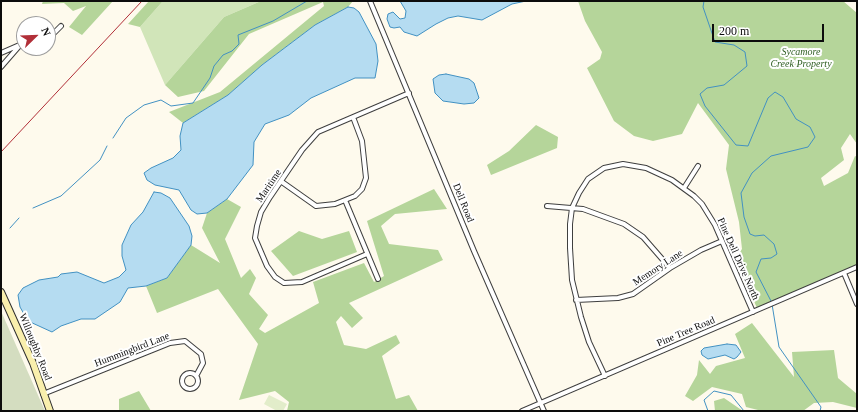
<!DOCTYPE html>
<html>
<head>
<meta charset="utf-8">
<style>
	body { margin:0 }
	#map { position:relative; width:858px; height:412px; overflow:hidden; background:#fefaed; font-family:Georgia,serif }
	canvas { display:block }
	.frame { position:absolute; inset:0; border:2px solid #0c0c0c; pointer-events:none }
	.north { position:absolute; left:16px; top:16px; width:40px; height:40px; box-sizing:border-box; background:#fff; border:1px solid #9e9e9e; border-radius:50%; rotate:67deg; font-size:11px; font-weight:700; line-height:16px; text-align:center; color:#0c0c0c }
	.north::after { content:''; display:block; margin:auto; width:14px; height:18px; background:#b12f38; clip-path:polygon(50% 0,100% 100%,50% 72%,0 100%) }
	.scale { position:absolute; left:712px; top:24px; width:112px; height:18px; box-sizing:border-box; border:2px solid #0c0c0c; border-top:0; padding-left:5px; font-size:12px; line-height:14px; white-space:nowrap; color:#0c0c0c; -webkit-text-stroke:3px #fff; paint-order:stroke }
</style>
</head>
<body>
<div id="map">
<canvas width="858" height="412"></canvas>
<div class="frame"></div>
<div class="north">N</div>
<div class="scale">200 m</div>
</div>
<script>
const ctx = document.querySelector('canvas').getContext('2d');
ctx.lineJoin = 'round';
function paint(path, color) {
  ctx.fillStyle = color;
  ctx.fill(path, 'evenodd');
}
function poly(rows) {
  const path = new Path2D();
  for (const r of rows) {
    if (r.length === 3) {
      path.moveTo(r[0] + r[2], r[1]);
      path.arc(r[0], r[1], r[2], 0, 2 * Math.PI);
      continue;
    }
    path.moveTo(r[0], r[1]);
    for (let i = 2; i < r.length; i += 2) path.lineTo(r[i], r[i + 1]);
  }
  return path;
}
function strokePath(path, color, width, dash) {
  ctx.strokeStyle = color;
  ctx.lineWidth = width;
  ctx.lineCap = dash ? 'butt' : 'round';
  ctx.setLineDash(dash || []);
  ctx.stroke(path);
}
function drawText(font, color, halo, rows, align = 'center') {
  ctx.font = font + ' Georgia,serif';
  ctx.lineWidth = 4;
  ctx.setLineDash([]);
  ctx.textBaseline = 'middle';
  ctx.strokeStyle = halo;
  ctx.fillStyle = color;
  for (const [text, x, y, turn = 0] of rows) {
    ctx.save();
    ctx.translate(x, y);
    ctx.rotate((+turn || 0) * Math.PI / 180);
    ctx.textAlign = isNaN(turn) ? turn : align;
    if (halo) ctx.strokeText(text, 0, 0);
    ctx.fillText(text, 0, 0);
    ctx.restore();
  }
}
paint(poly([
	[163,1,261,1,224,17,165,85,140,27]
]), '#d1e5b9');
paint(poly([
	[43,1,113,1,82,35,69,27,86,6,73,11,64,3,42,4],
	[149,1,163,1,140,27,128,24],
	[261,1,353,1,348,7,315,25,262,65,228,95,183,123,169,112,220,92,324,6,323,2,249,34,204,91,178,97,165,85,224,17],
	[578,1,843,1,857,13,857,144,850,134,841,148,844,160,821,178,824,186,848,173,855,156,857,157,857,265,757,308,735,259,742,249,739,222,726,169,729,145,698,103,682,134,653,141,634,136,614,121,587,68,600,59,602,52,585,21],
	[536,125,558,137,557,148,491,175,487,165,509,151],
	[434,189,447,209,395,214,381,226,389,244,438,250,443,260,349,303,363,318,352,328,341,316,336,322,344,345,366,349,396,335,400,343,382,356,396,399,409,395,418,411,287,411,289,402,275,391,239,400,258,344,218,289,157,313,146,286,167,278,191,245,220,263,202,228,207,213,227,199,241,207,225,239,241,278,250,269,256,278,249,294,268,315,259,329,265,333,319,303,313,282,364,263,374,282,384,276,367,221],
	[299,231,322,239,349,231,357,252,293,276,271,251],
	[752,323,794,377,792,352,834,350,838,378,857,394,857,408,833,402,814,403,803,411,762,411,746,407,742,394,712,387,693,401,685,396,697,375,699,360,710,374,716,366,745,358,735,334],
	[139,391,151,411,119,411,119,399],
	[724,398,743,411,715,411,714,401]
]), '#b5d59a');
paint(poly([
	[1,311,45,411,1,411]
]), '#d4ddc0');
paint(poly([
	[269,395,287,404,283,411,277,411,264,404]
]), '#e2edca');
const water = poly([
	[400,1,526,1,512,4,482,20,458,16,448,18,436,24,417,36,404,32,400,27,394,28,390,27,387,19,388,14,393,12,400,19,405,18,406,11,400,1],
	[348,7,354,8,359,12,376,44,378,61,375,78,355,78,311,98,289,115,265,124,254,142,253,165,227,199,207,213,197,214,191,210,179,190,155,185,147,180,144,173,151,168,173,158,181,150,180,136,183,123,228,95,262,65,315,25,348,7],
	[446,74,469,79,474,83,479,98,474,103,464,104,443,101,435,93,433,79,439,75,446,74],
	[154,192,161,193,170,198,189,226,192,236,191,245,167,278,146,286,128,288,120,302,95,319,81,319,61,326,52,332,28,321,20,307,18,295,23,288,39,280,58,277,61,274,77,272,104,283,119,277,126,270,122,256,122,245,131,225,143,212,154,192],
	[727,344,736,345,741,352,737,357,734,359,725,355,708,359,702,355,701,351,704,348,727,344]
]);
paint(water, '#b5dcf1');
strokePath(water, '#4291c2', 1);
strokePath(poly([
	[704,1,703,7,715,42,734,45,745,52,747,66,724,85,707,88,700,94,705,106,736,145,748,146,768,98,775,92,783,97,796,119,810,127,815,137,808,147,771,156,752,173,741,193,744,217,750,234,755,236,764,235,774,244,777,254,771,258,761,259,756,272,771,301],
	[113,138,126,118,144,105,161,100,171,106,193,103,210,78,214,66,223,55,232,51,239,44,238,35,273,21,307,1],
	[33,208,61,196,100,160,107,146],
	[10,228,19,218],
	[772,304,779,347,821,407,820,411],
	[708,411,704,400,714,391,731,395,744,411]
]), '#4291c2', 1);
const street = poly([
	[370,1,474,251,544,411],
	[48,39,61,26],
	[1,53,24,43],
	[1,67,21,44],
	[282,182,316,206,335,204,355,196,362,189,366,178,362,141,353,117],
	[684,188,698,166],
	[345,200,378,279],
	[547,206,583,209,624,224,643,237,670,268],
	[367,254,302,282,284,283,275,277,267,266,255,238,257,226,261,212,270,197,302,150,318,132,409,93],
	[844,273,857,304],
	[576,300,618,298,633,294,670,268,701,250,722,241],
	[190,381,8],
	[605,376,589,342,581,317,572,280,570,248,570,224,572,208,579,193,588,179,604,168,623,164,646,168,672,180,694,196,702,204,715,225,753,312],
	[43,394,170,343,185,341,201,354,203,363,196,376],
	[522,411,857,267]
]);
const secondary = poly([
	[1,292,33,363,50,411]
]);
strokePath(street, '#3f3f3f', 6);
strokePath(secondary, '#2e2e2e', 8);
strokePath(street, '#fff', 4);
strokePath(secondary, '#f9efad', 6);
strokePath(poly([
	[1,152,142,1]
]), '#b12f38', 1);
drawText('italic 10px', '#2f5e22', '#fff', [
	["Sycamore",801,52],
	["Creek Property",801,64]
]);
drawText('10px', '#0c0c0c', '#fff', [
	["Maritime",269,186,-56],
	["Dell Road",463,203,68],
	["Pine Dell Drive North",738,259,66],
	["Memory Lane",658,268,-33],
	["Pine Tree Road",686,332,-23],
	["Willoughby Road",35,347,68],
	["Hummingbird Lane",132,350,-21]
]);
</script>
</body>
</html>
